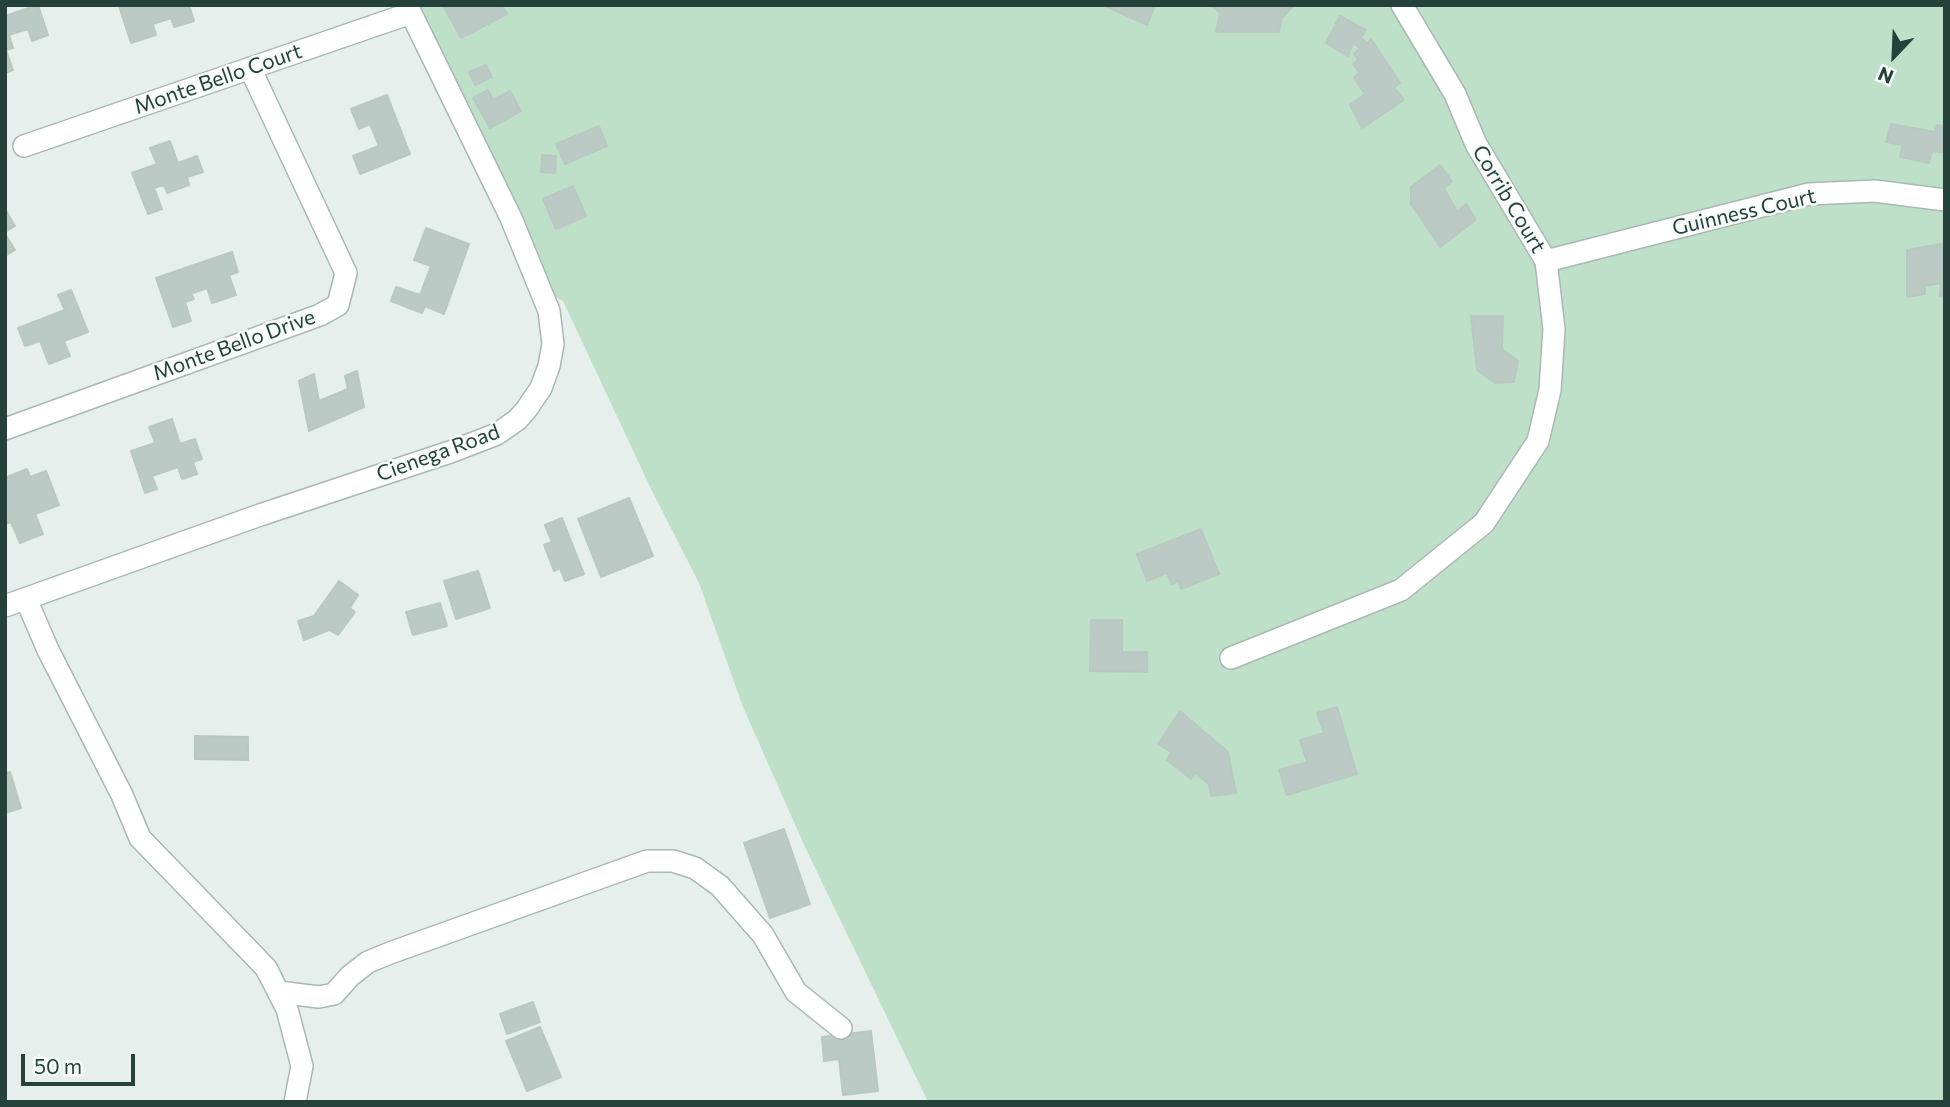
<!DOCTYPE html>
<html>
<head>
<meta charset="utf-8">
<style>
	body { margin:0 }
	#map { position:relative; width:1950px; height:1107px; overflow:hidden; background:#e6efeb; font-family:Commissioner,sans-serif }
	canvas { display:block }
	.frame { position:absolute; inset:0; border:7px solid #24423a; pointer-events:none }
	.north { position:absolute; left:1859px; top:21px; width:70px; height:70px; -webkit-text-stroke:5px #f7fbf9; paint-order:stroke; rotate:203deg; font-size:19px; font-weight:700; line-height:28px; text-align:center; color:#24423a }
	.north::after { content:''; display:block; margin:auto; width:24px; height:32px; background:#24423a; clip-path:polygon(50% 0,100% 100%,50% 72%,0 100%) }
	.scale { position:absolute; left:21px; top:1054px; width:114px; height:32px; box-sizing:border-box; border:4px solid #24423a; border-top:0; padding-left:9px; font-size:21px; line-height:24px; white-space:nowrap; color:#24423a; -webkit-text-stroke:5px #f7fbf9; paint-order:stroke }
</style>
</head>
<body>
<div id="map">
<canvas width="1950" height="1107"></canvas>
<div class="frame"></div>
<div class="north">N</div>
<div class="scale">50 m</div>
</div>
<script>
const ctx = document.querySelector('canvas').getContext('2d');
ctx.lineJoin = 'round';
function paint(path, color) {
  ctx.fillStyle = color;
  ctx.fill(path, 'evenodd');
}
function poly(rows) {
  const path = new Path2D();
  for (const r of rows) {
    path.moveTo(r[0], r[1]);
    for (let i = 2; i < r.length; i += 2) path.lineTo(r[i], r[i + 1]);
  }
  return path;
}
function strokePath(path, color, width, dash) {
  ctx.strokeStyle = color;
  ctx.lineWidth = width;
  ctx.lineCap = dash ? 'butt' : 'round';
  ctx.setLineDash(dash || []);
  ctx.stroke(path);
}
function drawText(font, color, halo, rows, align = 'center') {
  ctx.font = font + ' Commissioner,sans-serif';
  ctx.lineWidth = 5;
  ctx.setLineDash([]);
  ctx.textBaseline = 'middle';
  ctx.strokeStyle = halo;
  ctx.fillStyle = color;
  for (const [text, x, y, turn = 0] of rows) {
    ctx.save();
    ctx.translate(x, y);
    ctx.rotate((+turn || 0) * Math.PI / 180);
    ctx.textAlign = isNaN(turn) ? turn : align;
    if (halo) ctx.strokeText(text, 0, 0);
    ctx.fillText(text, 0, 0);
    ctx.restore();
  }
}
paint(poly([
	[414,5,1945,5,1945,1102,928,1102,805,847,743,707,699,583,652,491,563,301,535,286]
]), '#bfe0c8');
const building = poly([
	[38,5,48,35,32,41,28,29,9,35,13,48,6,50,13,70,5,73,5,16,38,5],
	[123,5,189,5,194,21,174,27,171,18,153,24,156,35,131,43,119,6,123,5],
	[443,5,502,5,507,14,461,38,443,5],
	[1103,5,1155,5,1147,25,1103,5],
	[1211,5,1294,5,1282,18,1279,32,1216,32,1220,13,1211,5],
	[1340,16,1366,30,1361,38,1368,43,1371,39,1400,83,1394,87,1404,100,1362,128,1350,105,1365,94,1354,78,1359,73,1353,64,1358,60,1354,54,1360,48,1353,43,1348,56,1326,43,1340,16],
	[486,65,492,77,475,85,469,72,486,65],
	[488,90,493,100,510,91,521,111,490,128,473,98,488,90],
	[387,95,410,154,360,174,353,156,379,146,370,124,359,129,351,109,387,95],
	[1891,124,1935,132,1937,125,1945,126,1945,153,1932,151,1929,163,1900,157,1903,145,1886,142,1891,124],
	[599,126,607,146,565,164,556,144,599,126],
	[170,141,178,163,197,156,203,172,187,177,189,185,167,193,164,185,154,188,162,209,148,214,132,173,157,164,150,148,170,141],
	[542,155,556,156,555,173,541,172,542,155],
	[1440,165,1452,181,1444,188,1457,212,1466,204,1476,220,1440,247,1411,204,1411,187,1440,165],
	[573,186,586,216,556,229,543,199,573,186],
	[5,209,15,226,5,232,5,209],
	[426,228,469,244,444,314,425,306,422,313,391,301,396,287,420,295,431,266,414,260,426,228],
	[5,234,15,250,5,256,5,234],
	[1945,243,1945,295,1940,296,1941,283,1925,286,1925,294,1907,297,1907,250,1945,243],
	[232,252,238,272,229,275,236,295,212,303,207,288,191,294,194,299,185,302,191,321,173,327,156,278,232,252],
	[71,290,88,332,64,341,70,356,49,364,40,341,25,346,18,328,65,310,58,295,71,290],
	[1471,316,1503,316,1502,349,1518,361,1514,382,1495,383,1477,370,1471,316],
	[357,371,364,407,309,431,299,381,314,374,319,401,348,389,345,376,357,371],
	[172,419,180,444,195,439,202,459,193,462,197,474,182,479,178,467,152,476,157,489,145,493,131,451,155,443,149,427,172,419],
	[27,469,30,477,46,471,59,505,35,514,43,534,20,543,11,522,5,524,5,478,27,469],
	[629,498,653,556,601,577,578,519,629,498],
	[562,518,584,574,565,581,560,568,554,571,544,545,552,542,545,525,562,518],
	[1201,529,1219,574,1181,589,1178,581,1172,584,1167,573,1147,581,1137,554,1201,529],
	[478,571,490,608,456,619,444,581,478,571],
	[339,581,358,595,350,608,355,612,338,635,329,630,304,640,298,621,314,616,339,581],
	[440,603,447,626,413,635,406,612,440,603],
	[1091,620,1122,620,1122,652,1147,652,1147,672,1090,671,1091,620],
	[1337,707,1357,774,1287,795,1279,770,1307,762,1300,740,1324,733,1317,713,1337,707],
	[1180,711,1228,752,1236,793,1211,796,1209,784,1195,773,1191,779,1167,760,1171,752,1158,744,1180,711],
	[195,736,248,737,248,760,195,759,195,736],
	[10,772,21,808,5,813,5,773,10,772],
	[784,829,810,904,770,918,744,843,784,829],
	[533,1002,540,1022,507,1034,500,1014,533,1002],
	[540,1027,561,1077,527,1091,506,1041,540,1027],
	[871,1031,878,1091,843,1095,839,1059,824,1061,822,1037,871,1031]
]);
paint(building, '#bbcac4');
strokePath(building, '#b8c9c2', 2);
const minor = poly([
	[24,146,411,13],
	[1546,261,1809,194,1875,191,1945,200],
	[5,429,320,315,338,305,346,273,250,68],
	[26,599,48,650,122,795,140,838,266,968,287,1009,302,1066,295,1102],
	[5,606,260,515,453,451,497,434,517,420,526,410,541,388,549,366,553,344,549,311,511,218,407,5],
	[1231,658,1401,590,1484,523,1538,441,1550,390,1554,329,1546,261,1476,144,1455,94,1402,5],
	[278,992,319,997,334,994,350,976,368,962,390,953,647,861,673,861,695,868,720,886,763,935,796,992,841,1028]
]);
strokePath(minor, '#a8b8b2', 24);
strokePath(minor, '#fff', 21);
drawText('21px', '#24423a', '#f7fbf9', [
	["Monte Bello Court",218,79,-19],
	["Corrib Court",1509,199,59],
	["Guinness Court",1744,212,-13],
	["Monte Bello Drive",234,345,-20],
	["Cienega Road",438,453,-20]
]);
</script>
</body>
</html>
